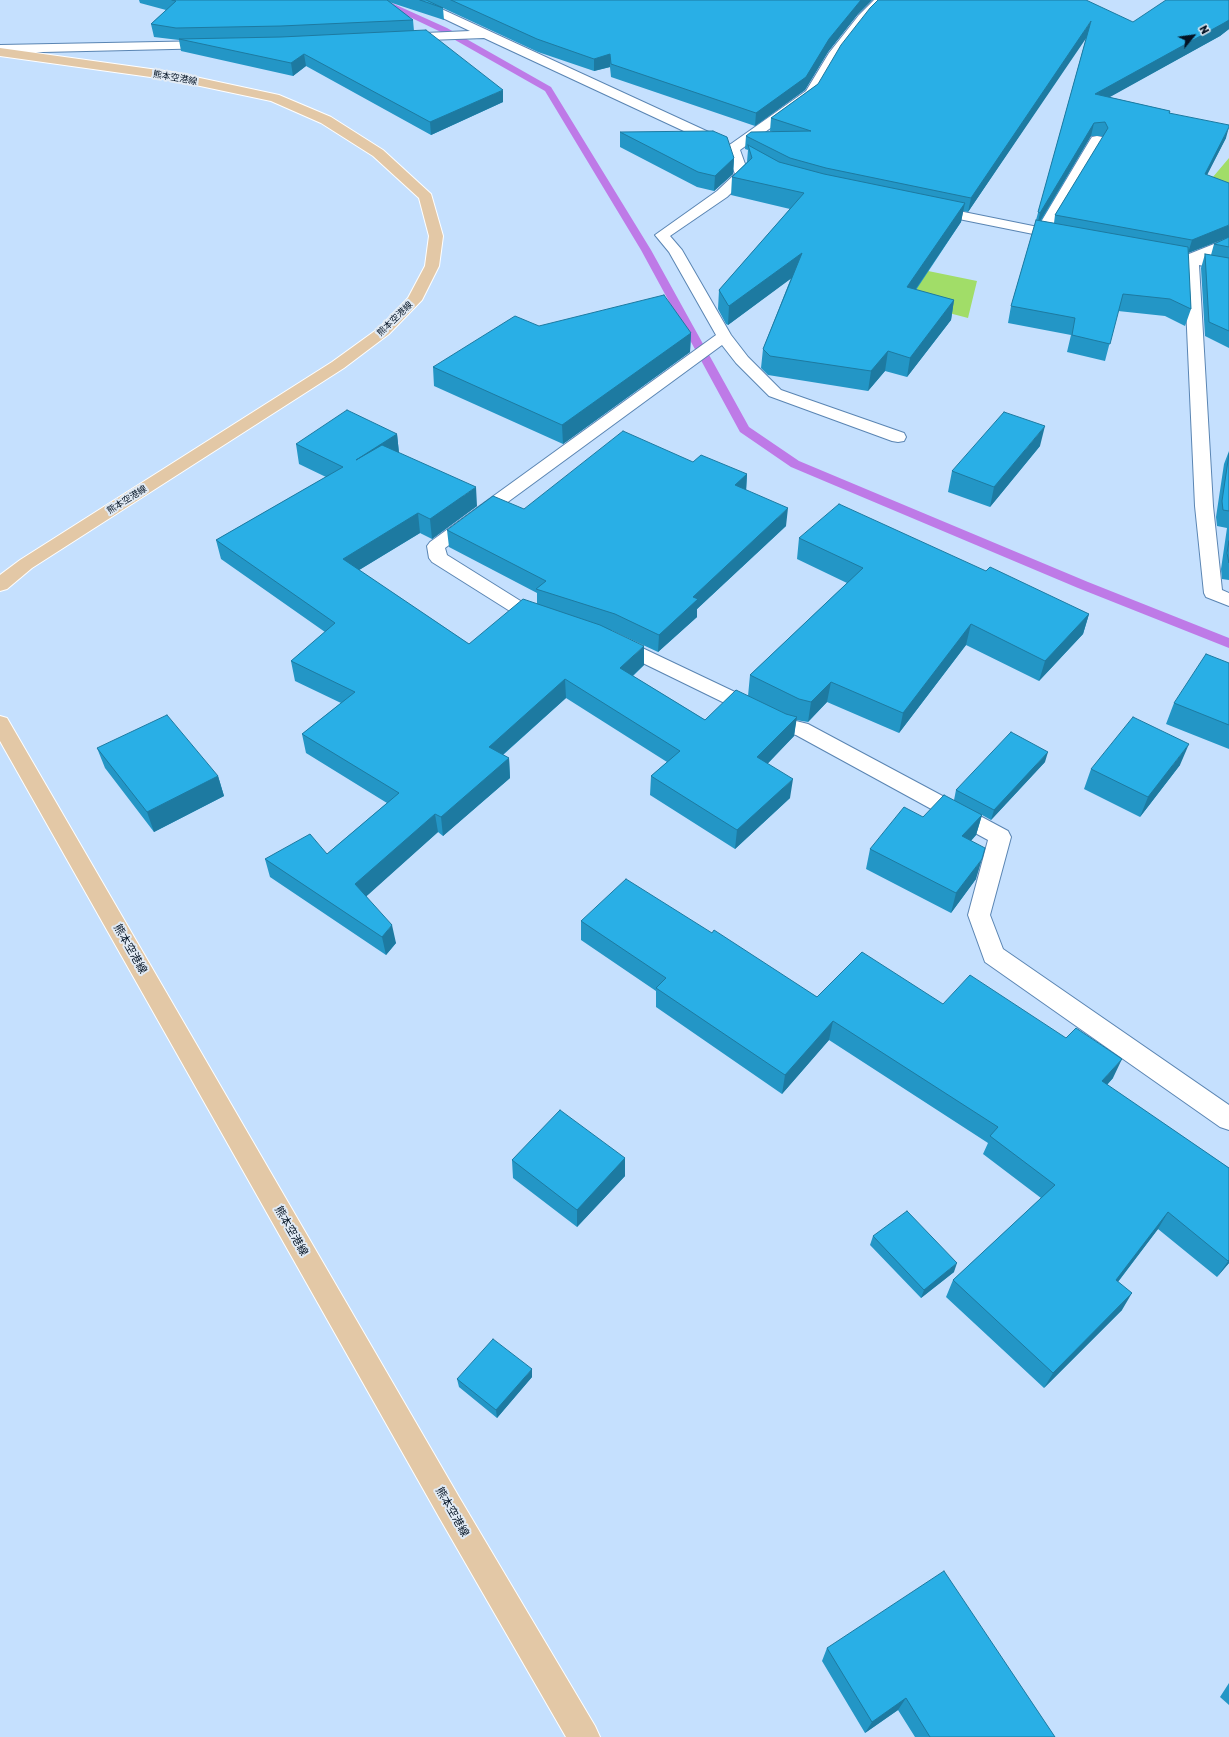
<!DOCTYPE html>
<html>
<head>
<meta charset="utf-8">
<style>
	body { margin:0 }
	#map { position:relative; width:1229px; height:1737px; overflow:hidden; background:#c5e0fe; font-family:Rubik,sans-serif }
	canvas { display:block }
	.north { position:absolute; left:1173px; top:16px; width:40px; height:40px; -webkit-text-stroke:3px #e2ebf5; paint-order:stroke; rotate:61deg; font-size:11px; font-weight:700; line-height:16px; text-align:center; color:#031223 }
	.north::after { content:''; display:block; margin:auto; width:14px; height:18px; background:#031223; clip-path:polygon(50% 0,100% 100%,50% 72%,0 100%) }
</style>
</head>
<body>
<div id="map">
<canvas width="1229" height="1737"></canvas>
<div class="north">N</div>
</div>
<script>
const ctx = document.querySelector('canvas').getContext('2d');
ctx.lineJoin = 'round';
function paint(path, color) {
  ctx.fillStyle = color;
  ctx.fill(path, 'evenodd');
}
function poly(rows) {
  const path = new Path2D();
  for (const r of rows) {
    path.moveTo(r[0], r[1]);
    for (let i = 2; i < r.length; i += 2) path.lineTo(r[i], r[i + 1]);
  }
  return path;
}
function strokePath(path, color, width, dash) {
  ctx.strokeStyle = color;
  ctx.lineWidth = width;
  ctx.lineCap = dash ? 'butt' : 'round';
  ctx.setLineDash(dash || []);
  ctx.stroke(path);
}
function drawText(font, color, halo, rows, align = 'center') {
  ctx.font = font + ' Rubik,"Noto Sans JP",sans-serif';
  ctx.lineWidth = 4;
  ctx.setLineDash([]);
  ctx.textBaseline = 'middle';
  ctx.strokeStyle = halo;
  ctx.fillStyle = color;
  for (const [text, x, y, turn = 0] of rows) {
    ctx.save();
    ctx.translate(x, y);
    ctx.rotate((+turn || 0) * Math.PI / 180);
    ctx.textAlign = isNaN(turn) ? turn : align;
    if (halo) ctx.strokeText(text, 0, 0);
    ctx.fillText(text, 0, 0);
    ctx.restore();
  }
}
paint(poly([
	[1229,158,1229,195,1207,184],
	[889,263,977,281,968,318,869,292]
]), '#a1dd68');
paint(poly([
	[374,0,385,0,447,28,551,87,651,250,749,427,799,461,1088,582,1229,638,1229,648,1078,588,791,467,740,432,641,250,545,91,441,32,374,0]
]), '#be7ae7');
const minor = poly([
	[407,0,422,0,726,140,728,143,726,146,716,146,484,38,399,41,397,38,399,35,403,34,470,31,409,2,407,0],
	[874,0,887,0,867,19,838,57,815,96,740,150,749,175,747,178,727,197,670,236,682,250,731,335,748,357,781,390,904,433,906,437,904,441,898,442,892,441,769,396,736,363,722,345,445,548,447,555,527,605,550,613,552,617,550,621,543,623,513,613,432,562,429,558,427,546,430,542,716,335,669,252,655,235,717,191,735,174,726,149,728,146,806,91,829,53,859,15,874,0],
	[211,41,215,42,217,45,215,48,0,53,0,45,211,41],
	[1097,136,1102,137,1104,140,1051,229,1068,233,1070,236,1068,239,1063,240,934,214,929,213,927,210,929,207,934,206,1038,227,1090,140,1092,137,1097,136],
	[1229,238,1229,247,1206,258,1229,263,1229,271,1199,265,1213,506,1222,590,1229,593,1229,606,1206,597,1204,593,1195,506,1184,262,1155,256,1153,253,1155,250,1160,249,1189,254,1229,238],
	[617,636,796,721,808,724,1008,831,1011,837,990,915,1003,949,1229,1105,1229,1130,1220,1127,985,962,968,915,988,840,796,735,784,732,610,647,607,642,610,637,617,636]
]);
const major = poly([
	[0,48,172,72,279,95,331,117,383,150,431,194,443,236,439,266,422,300,389,334,344,368,32,568,7,589,0,591,0,575,20,560,332,362,379,328,408,298,425,266,429,236,419,198,373,156,321,123,271,101,172,80,0,56,0,48],
	[0,716,7,718,459,1497,595,1726,600,1737,566,1737,439,1517,0,741,0,716]
]);
strokePath(minor, '#5a85b3', 2);
strokePath(major, '#fff', 2);
paint(minor, '#fff');
paint(major, '#e3c8a6');
paint(poly([
	[139,0,872,0,858,14,828,52,805,90,755,126,611,77,610,67,594,71,538,52,443,8,444,20,389,2,413,20,414,31,503,102,431,135,306,66,293,76,181,51,179,40,154,37,151,24,166,10,140,3],
	[1229,0,1229,29,1220,36,1109,97,1170,111,1170,113,1226,138,1207,174,1229,237,1188,253,1191,309,1185,326,1165,316,1118,311,1105,361,1067,352,1071,335,1008,323,1011,306,1036,220,1087,35,968,212,963,211,961,222,916,290,954,300,951,320,907,377,885,371,868,391,768,375,761,368,763,349,791,278,728,325,726,324,718,309,719,290,790,209,731,195,732,177,747,162,748,150,745,149,746,136,773,132,770,131,771,118,818,84,1133,22],
	[1091,136,1102,136,1103,137,1055,215,1054,223,1041,221],
	[620,132,734,158,733,174,714,191,697,187,620,147],
	[1229,237,1229,348,1205,336,1201,268,1205,254,1211,255,1214,244],
	[539,326,691,333,690,352,563,444,434,386,433,367],
	[397,434,399,453,477,506,432,539,420,533,359,570,469,644,537,604,537,593,449,547,447,530,524,509,693,462,747,474,746,490,786,526,697,609,697,617,658,652,615,632,611,630,644,665,633,676,705,720,748,696,750,675,847,583,797,559,799,538,986,571,1089,614,1083,634,1039,681,966,645,899,733,827,702,808,722,796,720,794,736,767,764,790,798,735,849,650,795,651,776,667,762,566,698,503,755,509,758,510,778,443,836,438,832,366,896,396,943,386,955,270,877,265,859,327,854,387,803,306,753,302,734,341,703,295,681,291,661,325,632,221,559,216,540,326,477,299,464,296,444],
	[1040,446,990,507,948,492,952,471],
	[1229,451,1229,580,1222,579,1221,569,1227,528,1217,526,1216,517,1224,464],
	[1229,663,1229,749,1166,724,1174,703],
	[97,748,218,776,224,796,154,832,105,768],
	[1045,762,991,820,982,815,976,835,971,841,976,879,951,913,866,869,870,849,923,817,954,800,956,790],
	[1180,765,1140,817,1084,789,1091,769],
	[581,921,712,933,817,997,943,1004,1113,1078,1107,1085,1229,1168,1229,1263,1217,1277,1158,1229,1118,1282,1122,1310,1044,1388,946,1297,953,1280,1041,1198,983,1154,988,1143,829,1040,782,1094,656,1007,656,991,581,940],
	[625,1158,625,1176,577,1227,513,1178,512,1160],
	[873,1236,954,1272,921,1298,870,1245],
	[532,1377,497,1418,459,1387,457,1379],
	[827,1648,1055,1737,915,1737,898,1710,865,1733,822,1661],
	[1229,1683,1229,1705,1220,1697]
]), '#2396c6');
paint(poly([
	[861,0,872,0,858,14,828,52,805,90,755,126,756,113,829,39],
	[1229,20,1229,29,1220,36,1092,107,1095,94],
	[1091,21,1089,34,968,212,971,198],
	[304,54,306,66,293,76,291,63],
	[610,54,610,67,594,71,594,59],
	[503,90,503,102,431,135,430,122],
	[1094,123,1091,136,1037,226,1040,213],
	[1229,127,1226,138,1201,187,1205,174],
	[734,158,733,174,714,191,715,176],
	[965,203,961,222,904,306,907,287],
	[1229,225,1229,237,1188,253,1192,240],
	[802,253,800,272,728,325,729,306],
	[954,300,951,320,907,377,910,358],
	[691,333,690,352,563,444,562,425],
	[888,351,885,371,868,391,871,371],
	[1045,426,1040,446,990,507,994,487],
	[397,434,399,453,356,460],
	[747,474,746,492,735,485],
	[476,487,477,506,432,539,430,519],
	[788,508,786,526,697,609,697,617,658,652,659,635,693,597],
	[418,513,420,533,346,578,343,559],
	[1089,614,1083,634,1039,681,1045,661],
	[971,624,966,645,899,733,903,713],
	[644,646,644,665,620,687,620,668],
	[565,679,566,698,490,766,489,747],
	[831,682,827,702,808,722,811,702],
	[797,717,794,736,755,777,757,757],
	[1189,744,1180,765,1140,817,1148,797],
	[1048,752,1045,762,991,820,994,810],
	[509,758,510,778,443,836,441,817],
	[218,776,224,796,154,832,147,812],
	[793,779,790,798,735,849,737,830],
	[435,814,438,832,359,903,355,884],
	[982,815,976,835,957,856,962,836],
	[982,859,976,879,951,913,956,893],
	[392,925,396,943,386,955,382,937],
	[833,1021,829,1040,782,1094,785,1075],
	[1122,1059,1113,1078,1093,1100,1102,1081],
	[625,1158,625,1176,577,1227,577,1210],
	[1168,1212,1158,1229,1107,1296,1116,1280],
	[1229,1260,1229,1263,1217,1277],
	[957,1263,954,1272,921,1298,924,1290],
	[1132,1293,1122,1310,1044,1388,1053,1373],
	[532,1369,532,1377,497,1418,496,1410],
	[906,1698,898,1710,865,1733,872,1722]
]), '#1d7aa1');
const building = poly([
	[172,0,387,0,413,20,281,26,176,28,151,24,176,1,172,0],
	[420,0,426,0,443,8,420,0],
	[451,0,861,0,829,39,806,77,756,113,611,64,610,54,594,59,537,39,451,0],
	[878,0,1086,0,1133,22,1166,0,1229,0,1229,20,1224,23,1095,94,1170,111,1169,113,1229,125,1229,127,1205,174,1229,183,1229,225,1192,240,1055,215,1108,128,1105,122,1094,123,1040,213,1038,212,1091,21,971,198,826,168,790,158,746,136,751,132,811,131,771,118,818,84,841,45,870,8,878,0],
	[426,30,503,90,430,122,304,54,291,63,179,39,281,37,426,30],
	[713,131,727,137,734,158,715,176,698,172,620,132,713,131],
	[748,145,779,162,824,174,965,203,907,287,954,300,910,358,888,351,871,371,770,356,763,349,802,253,729,306,728,305,719,290,804,193,732,177,752,158,748,145],
	[1036,220,1188,247,1191,309,1170,299,1123,294,1110,344,1072,335,1075,318,1011,306,1036,220],
	[1229,237,1229,247,1214,244,1229,237],
	[1205,254,1229,258,1229,331,1209,322,1205,254],
	[664,295,691,333,562,425,433,367,515,316,539,326,664,295],
	[347,410,397,434,356,460,382,445,476,487,430,519,418,513,343,559,469,644,523,599,600,625,644,646,620,668,705,720,736,690,786,714,797,717,757,757,793,779,737,830,651,776,680,751,565,679,489,747,509,758,441,817,435,814,355,884,392,925,382,937,265,859,310,834,327,854,399,793,302,734,355,692,291,661,335,623,216,540,343,467,296,444,347,410],
	[1004,412,1045,426,994,487,952,471,1004,412],
	[623,431,693,462,701,455,747,474,735,485,788,508,693,597,698,599,659,635,615,614,536,589,546,581,447,530,493,496,524,509,623,431],
	[1229,454,1229,511,1223,510,1222,501,1229,454],
	[839,504,986,571,990,567,1089,614,1045,661,971,624,903,713,831,682,811,702,799,699,750,675,863,568,799,538,839,504],
	[1229,541,1229,563,1227,553,1229,541],
	[1206,654,1229,663,1229,725,1174,703,1206,654],
	[167,715,218,776,147,812,97,748,167,715],
	[1133,717,1189,744,1148,797,1091,769,1133,717],
	[1011,732,1048,752,994,810,956,790,1011,732],
	[944,795,982,815,962,836,985,848,982,859,956,893,870,849,904,807,923,817,944,795],
	[626,879,712,933,714,930,817,997,862,952,943,1004,970,975,1066,1038,1076,1028,1122,1059,1102,1081,1229,1168,1229,1260,1228,1261,1168,1212,1116,1280,1132,1293,1053,1373,953,1280,1055,1185,990,1136,998,1127,833,1021,785,1075,656,988,666,978,581,921,626,879],
	[560,1110,625,1158,577,1210,512,1160,560,1110],
	[907,1211,957,1263,924,1290,873,1236,907,1211],
	[493,1339,532,1369,496,1410,457,1379,493,1339],
	[944,1571,1055,1737,930,1737,906,1698,872,1722,827,1648,944,1571]
]);
paint(building, '#29afe6');
strokePath(building, '#1d7aa1', 1);
drawText('9px', '#031223', '#e2ebf5', [
	["熊本空港線",175,78,10],
	["熊本空港線",395,319,-44],
	["熊本空港線",127,500,-32]
]);
drawText('11px', '#031223', '#e2ebf5', [
	["熊本空港線",130,949,60],
	["熊本空港線",291,1231,60],
	["熊本空港線",452,1512,60]
]);
</script>
</body>
</html>
